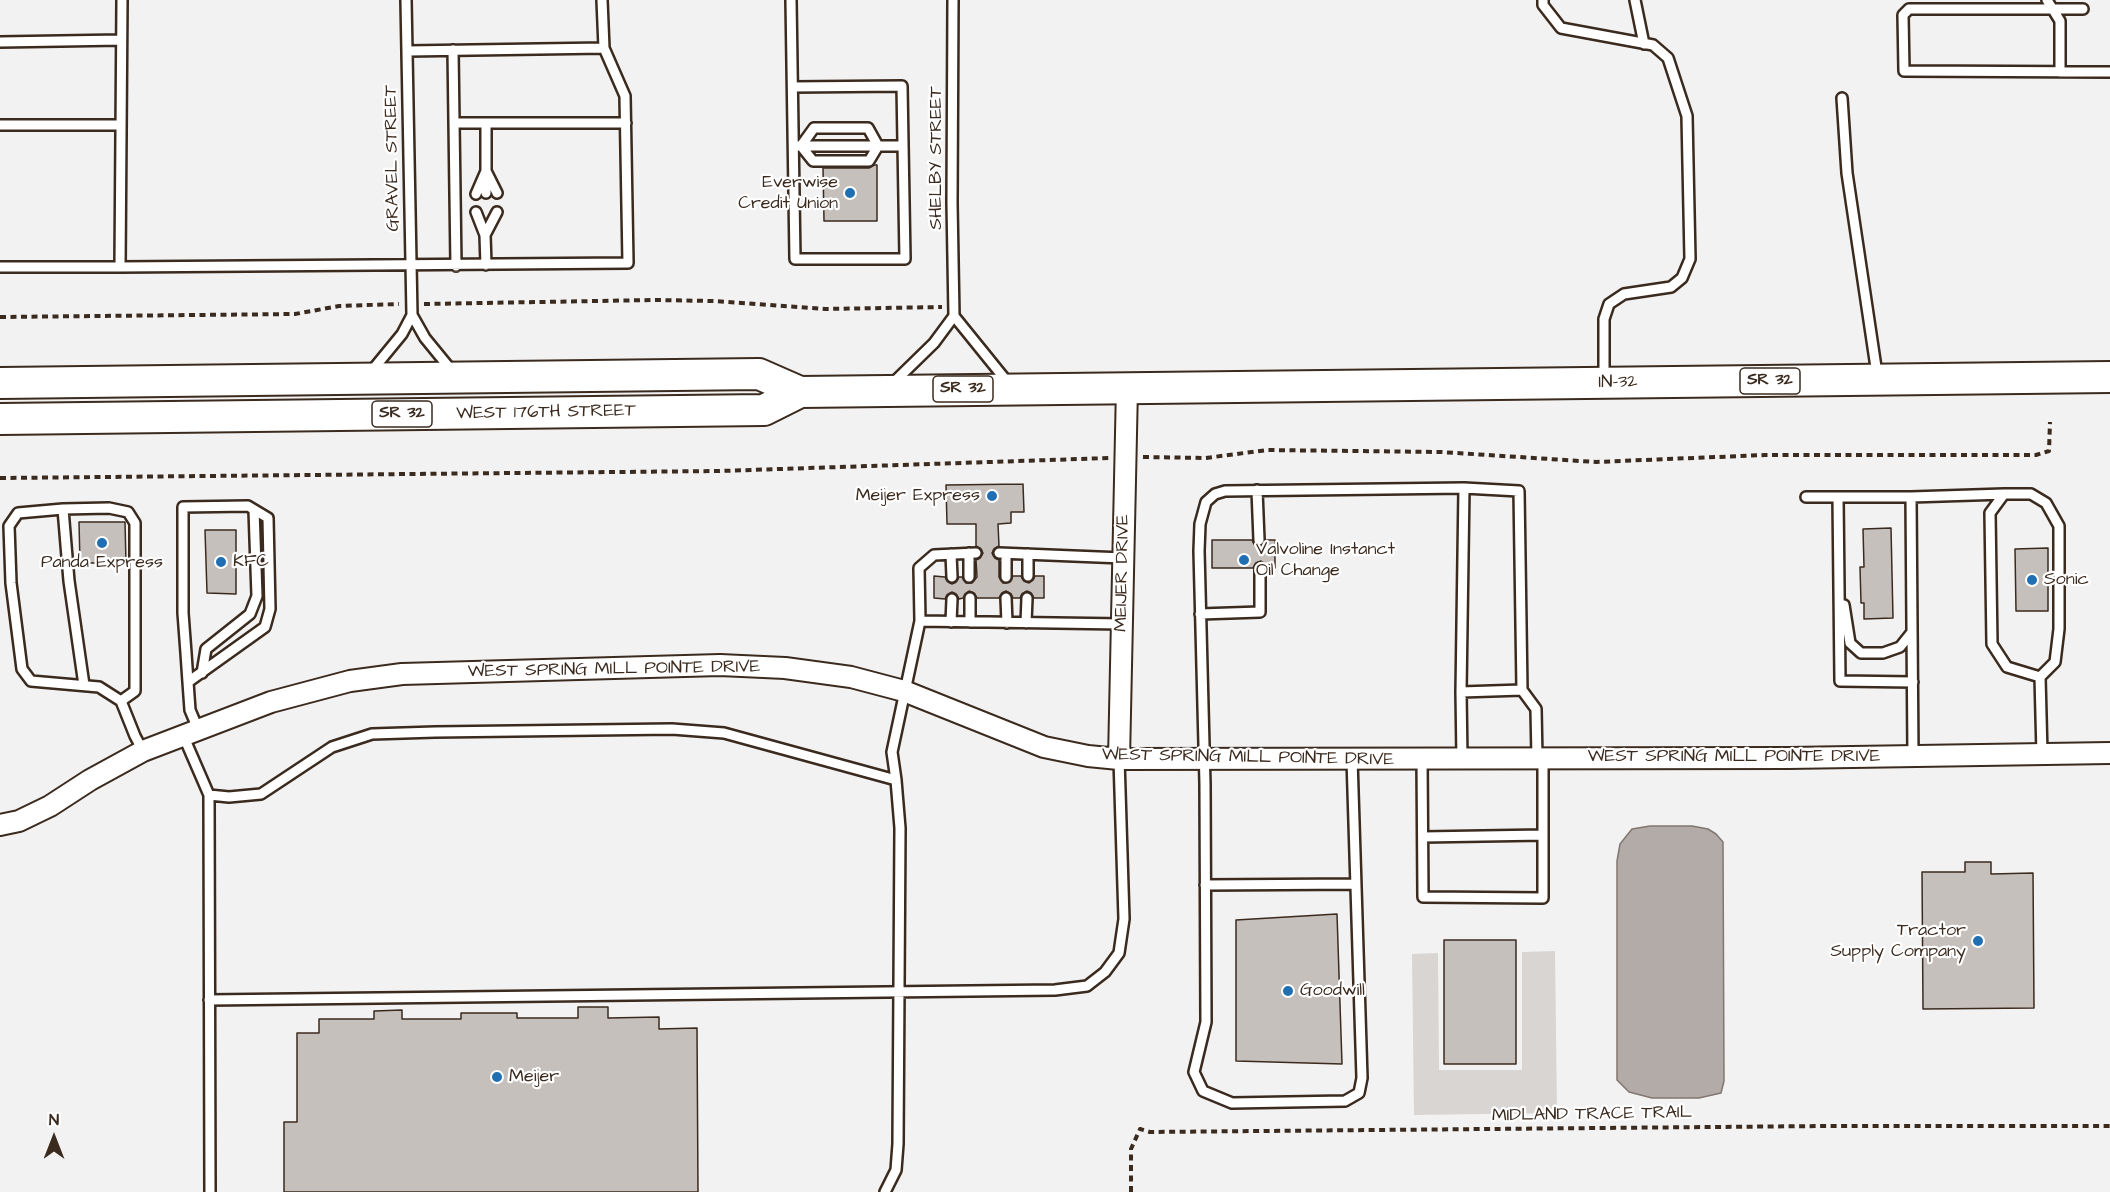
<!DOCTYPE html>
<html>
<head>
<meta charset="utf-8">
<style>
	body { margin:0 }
	#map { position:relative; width:2110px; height:1192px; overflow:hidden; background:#f3f2f2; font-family:"Architects Daughter",sans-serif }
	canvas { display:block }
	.north { position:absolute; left:24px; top:1108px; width:60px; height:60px; -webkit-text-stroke:4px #fff; paint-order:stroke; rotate:0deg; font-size:16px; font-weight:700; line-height:24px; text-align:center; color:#3b2a1e }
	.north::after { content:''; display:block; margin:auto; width:21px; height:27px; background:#3b2a1e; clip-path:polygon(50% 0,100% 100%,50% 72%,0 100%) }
</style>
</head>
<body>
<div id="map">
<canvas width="2110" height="1192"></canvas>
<div class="north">N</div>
</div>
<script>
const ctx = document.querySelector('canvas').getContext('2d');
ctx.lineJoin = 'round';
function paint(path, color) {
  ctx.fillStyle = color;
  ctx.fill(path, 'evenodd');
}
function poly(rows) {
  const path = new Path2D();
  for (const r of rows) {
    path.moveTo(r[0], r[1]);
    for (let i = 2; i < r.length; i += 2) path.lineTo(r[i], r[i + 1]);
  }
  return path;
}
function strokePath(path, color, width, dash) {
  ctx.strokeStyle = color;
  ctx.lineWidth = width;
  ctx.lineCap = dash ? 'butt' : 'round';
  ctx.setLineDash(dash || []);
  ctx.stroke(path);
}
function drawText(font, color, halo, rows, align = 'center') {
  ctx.font = font + ' "Architects Daughter",sans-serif';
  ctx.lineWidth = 4.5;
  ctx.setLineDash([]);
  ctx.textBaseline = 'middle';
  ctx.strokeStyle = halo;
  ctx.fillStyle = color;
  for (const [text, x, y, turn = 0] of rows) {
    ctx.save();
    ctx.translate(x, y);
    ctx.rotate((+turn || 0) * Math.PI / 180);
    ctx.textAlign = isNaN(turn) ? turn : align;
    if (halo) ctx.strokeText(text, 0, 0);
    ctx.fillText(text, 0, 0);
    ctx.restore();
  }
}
paint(poly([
	[1555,951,1557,1113,1414,1115,1412,954,1438,953,1439,1070,1522,1070,1522,952]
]), '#d8d5d2');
const water = poly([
	[1650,826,1692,826,1708,829,1716,834,1723,842,1724,1081,1721,1093,1699,1098,1652,1098,1629,1092,1617,1080,1617,861,1620,844,1632,829,1650,826]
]);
paint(water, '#b2aba7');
strokePath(water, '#827770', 1.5);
const building = poly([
	[874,165,877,165,877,221,824,221,823,168,869,168,874,165],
	[1023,484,1024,512,1011,512,1011,523,998,524,999,546,994,549,992,553,995,558,999,560,999,577,1003,583,1010,582,1013,576,1021,576,1024,581,1029,583,1033,580,1035,576,1044,576,1044,598,1034,598,1031,593,1027,591,1022,594,1020,598,1013,598,1011,594,1006,591,1002,593,999,598,977,598,974,593,969,591,965,594,963,598,959,599,956,594,952,592,947,595,945,599,934,598,934,576,945,577,947,581,952,584,956,582,959,577,962,577,966,583,972,583,977,577,976,560,980,558,983,553,981,549,976,546,976,524,947,524,946,485,1023,484],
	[79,522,125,522,126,563,80,563,79,522],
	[1891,528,1893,618,1864,619,1864,603,1861,603,1860,567,1864,567,1863,529,1891,528],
	[205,530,236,530,236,594,207,593,205,530],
	[1212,540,1252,540,1254,544,1259,547,1263,545,1266,540,1275,540,1275,568,1267,568,1265,564,1261,561,1256,563,1253,568,1212,568,1212,540],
	[2048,548,2048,611,2016,611,2015,549,2048,548],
	[1965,862,1991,862,1991,874,2033,873,2034,1008,1923,1009,1922,872,1965,872,1965,862],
	[1337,914,1342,1064,1236,1061,1236,920,1337,914],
	[1444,940,1516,940,1516,1064,1444,1064,1444,940],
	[578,1007,608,1007,608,1018,659,1017,659,1029,697,1028,698,1192,284,1192,284,1122,297,1122,297,1033,319,1033,319,1019,374,1019,374,1011,402,1010,402,1019,461,1019,461,1013,517,1013,517,1018,578,1018,578,1007]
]);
paint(building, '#c6c0bd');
strokePath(building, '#3b2a1e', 1.5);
const lane = poly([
	[406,0,412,315,425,338,452,371],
	[791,0,795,259,905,259,902,86,793,87],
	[1543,0,1543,5,1561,28,1653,45,1668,58,1687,116,1690,259,1682,278,1671,287,1624,294,1609,304,1604,319,1604,378],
	[1635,0,1644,44],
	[2047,0,2060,21,2060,72],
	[2083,9,1909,9,1903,15,1904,71,2110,72],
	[0,42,121,40],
	[453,50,456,266],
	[408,51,604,48],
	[1842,98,1847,173,1877,374],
	[454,123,626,123],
	[0,125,121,125],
	[814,128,868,128,878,146,869,161,813,161,801,146,814,128],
	[797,146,903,146],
	[486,171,497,193],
	[486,193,486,177],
	[476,194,486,171,486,123],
	[476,212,485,235,486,265],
	[485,235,497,212],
	[0,267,120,267,122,0],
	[120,267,628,263,625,96,604,48,602,0],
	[954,316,1009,384],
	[370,373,402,334,412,315],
	[892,384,934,343,954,316,952,203,953,0],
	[1257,490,1259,540],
	[1806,497,1911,497,2004,494],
	[1838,497,1840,681,1913,682],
	[1911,497,1913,756],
	[63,509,69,581,84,685],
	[969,553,969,577],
	[999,553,1123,558],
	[951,554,952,577],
	[1006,554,1006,577],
	[1028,554,1028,576],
	[970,598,970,622],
	[1006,598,1007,623],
	[1844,605,1850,643,1861,653,1883,653,1900,647,1912,632],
	[1200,614,1260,612,1260,568],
	[920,621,1123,624],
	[951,622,952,599],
	[1026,623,1027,598],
	[202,673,206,649,250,614,257,596,254,510],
	[2040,677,2007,667,1992,644,1990,513,2004,494,2031,494,2046,503,2059,526,2059,629,2055,662,2040,677,2042,754],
	[188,682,265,627,270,609,268,518,248,506,183,507,183,613,186,653,188,682,190,710,198,729],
	[1461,692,1464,488],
	[121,701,135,691,135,523,128,512,109,508,63,509,18,513,9,526,11,583,22,669,31,681,99,687,121,701,135,736,143,751],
	[183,735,209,795,210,1192],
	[1352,759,1362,1078,1359,1093,1345,1101,1232,1103,1203,1091,1194,1072,1206,1022,1205,784,1199,551,1200,524,1206,502,1215,494,1225,491,1464,488,1519,491,1522,690],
	[1422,759,1423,897,1543,898,1543,758],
	[1462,759,1461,692,1522,690,1536,709,1537,758],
	[209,795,229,797,261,794,332,747,372,734,435,732,672,729,724,733,896,780],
	[1423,837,1543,835],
	[1205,885,1356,884],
	[209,1000,1055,990,1087,986,1105,972,1119,953,1124,919,1119,759],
	[885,1192,896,1170,898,1144,900,828,896,780,892,752,920,621,919,568,934,555,976,553]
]);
const street = poly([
	[1119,759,1127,387],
	[0,825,19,821,50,806,90,780,143,751,271,702,350,681,402,674,720,665,785,668,851,677,904,691,1044,747,1088,756,1119,759,1788,758,2110,753]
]);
const primary = poly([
	[0,383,759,374,800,392,2110,377],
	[0,419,764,410,800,392]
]);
strokePath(lane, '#3b2a1e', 14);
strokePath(street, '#3b2a1e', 24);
strokePath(primary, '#3b2a1e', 34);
strokePath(poly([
	[424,304,655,300,714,301,825,309,942,307],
	[0,317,295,314,339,306,399,304],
	[1143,457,1206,458,1267,450,1441,452,1596,462,1765,455,2036,455,2049,451,2050,422],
	[0,478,720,471,1109,458],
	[1131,1192,1131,1149,1140,1129,1150,1132,1824,1126,2110,1126]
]), '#3b2a1e', 4, [6, 4.5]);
strokePath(lane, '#fff', 9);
strokePath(street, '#fff', 20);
strokePath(primary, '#fff', 30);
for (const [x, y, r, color] of [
	[850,193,6,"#1f6fb2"],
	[992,496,6,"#1f6fb2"],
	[102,543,6,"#1f6fb2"],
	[1244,560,6,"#1f6fb2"],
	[221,562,6,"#1f6fb2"],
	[2032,580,6,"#1f6fb2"],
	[1978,941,6,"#1f6fb2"],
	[1288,991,6,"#1f6fb2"],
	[497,1077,6,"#1f6fb2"]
]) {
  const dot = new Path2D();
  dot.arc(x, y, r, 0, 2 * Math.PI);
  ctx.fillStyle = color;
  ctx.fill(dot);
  strokePath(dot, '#fff', 2);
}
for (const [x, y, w] of [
	[1770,381,60],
	[963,389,60],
	[402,414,60]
]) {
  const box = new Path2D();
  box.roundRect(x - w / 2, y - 13, w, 26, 4.5);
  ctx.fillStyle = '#fff';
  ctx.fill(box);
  strokePath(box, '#3b2a1e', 1.5);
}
drawText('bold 16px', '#3b2a1e', null, [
	["SR 32",1770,381],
	["SR 32",963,389],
	["SR 32",402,414]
]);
drawText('18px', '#3b2a1e', '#fff', [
	["GRAVEL STREET",393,158,-91],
	["SHELBY STREET",937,158,-90],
	["IN-32",1618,383,-1],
	["WEST 176TH STREET",546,413,-1],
	["MEIJER DRIVE",1123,573,-89],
	["WEST SPRING MILL POINTE DRIVE",614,670,-1],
	["WEST SPRING MILL POINTE DRIVE",1734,757],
	["WEST SPRING MILL POINTE DRIVE",1248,758,1],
	["MIDLAND TRACE TRAIL",1592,1115,-1]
]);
drawText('18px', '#3b2a1e', '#fff', [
	["Everwise",838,183,"right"],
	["Credit Union",838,204,"right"],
	["Meijer Express",980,496,"right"],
	["Valvoline Instanct",1256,550],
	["Oil Change",1256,571],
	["KFC",233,562],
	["Panda Express",102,563,"center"],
	["Sonic",2044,580],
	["Tractor",1966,931,"right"],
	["Supply Company",1966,952,"right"],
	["Goodwill",1300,991],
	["Meijer",509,1077]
], 'left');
</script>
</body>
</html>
